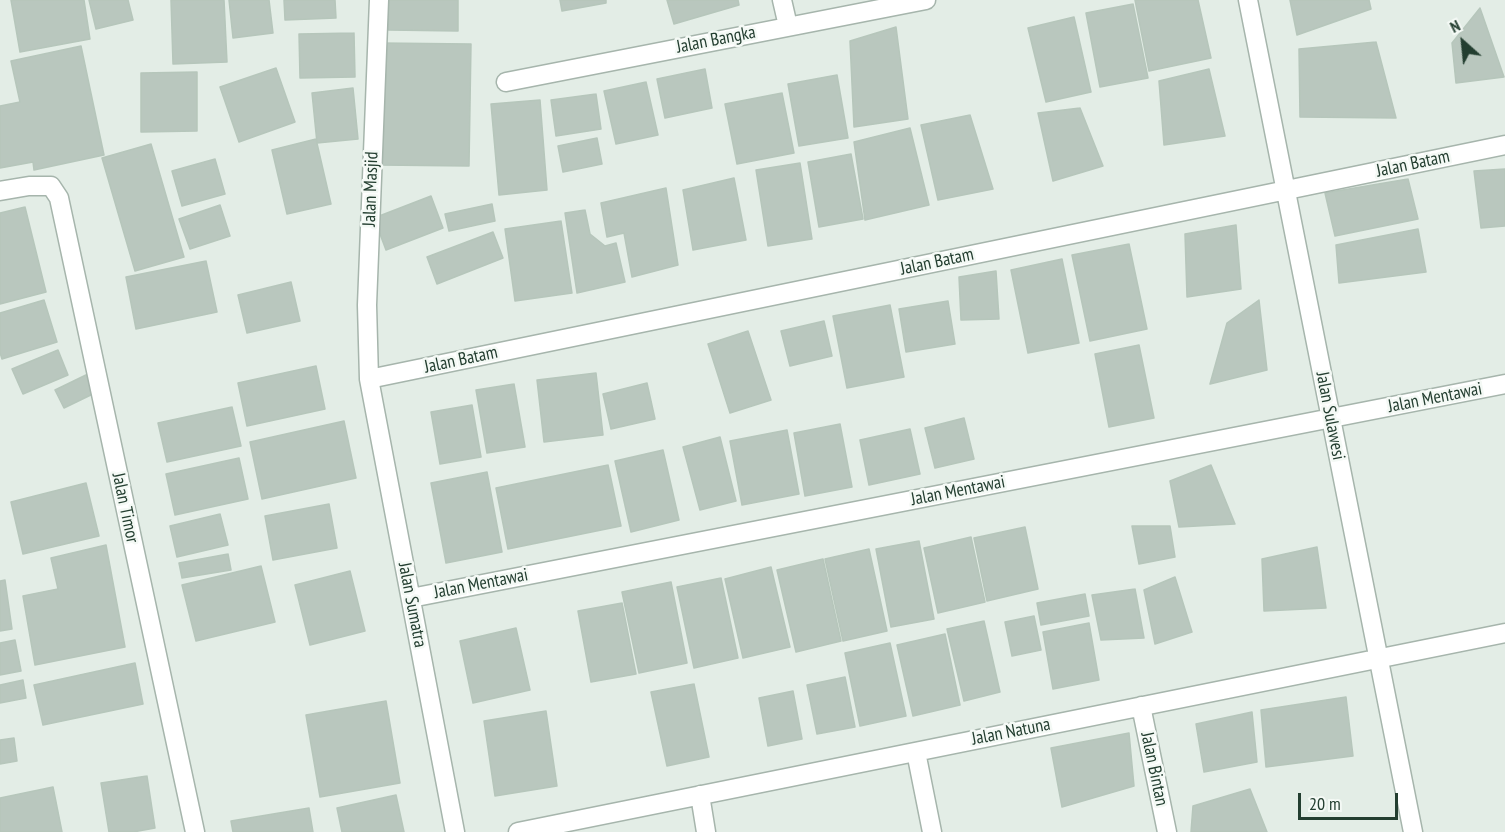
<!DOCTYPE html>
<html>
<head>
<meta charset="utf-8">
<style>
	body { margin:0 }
	#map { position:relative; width:1505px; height:832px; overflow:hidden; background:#e3ede6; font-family:"PT Sans Narrow",sans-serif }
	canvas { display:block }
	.north { position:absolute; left:1433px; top:12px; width:60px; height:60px; -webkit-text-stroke:4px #f4f9f5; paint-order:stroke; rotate:333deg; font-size:16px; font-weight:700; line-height:24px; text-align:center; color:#233e30 }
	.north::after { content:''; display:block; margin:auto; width:21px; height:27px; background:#233e30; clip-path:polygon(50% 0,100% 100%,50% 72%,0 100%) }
	.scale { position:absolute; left:1298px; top:793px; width:100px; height:27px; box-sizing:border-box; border:3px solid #233e30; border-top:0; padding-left:8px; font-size:18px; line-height:21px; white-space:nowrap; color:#233e30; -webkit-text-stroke:4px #f4f9f5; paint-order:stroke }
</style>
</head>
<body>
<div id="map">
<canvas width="1505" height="832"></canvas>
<div class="north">N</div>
<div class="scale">20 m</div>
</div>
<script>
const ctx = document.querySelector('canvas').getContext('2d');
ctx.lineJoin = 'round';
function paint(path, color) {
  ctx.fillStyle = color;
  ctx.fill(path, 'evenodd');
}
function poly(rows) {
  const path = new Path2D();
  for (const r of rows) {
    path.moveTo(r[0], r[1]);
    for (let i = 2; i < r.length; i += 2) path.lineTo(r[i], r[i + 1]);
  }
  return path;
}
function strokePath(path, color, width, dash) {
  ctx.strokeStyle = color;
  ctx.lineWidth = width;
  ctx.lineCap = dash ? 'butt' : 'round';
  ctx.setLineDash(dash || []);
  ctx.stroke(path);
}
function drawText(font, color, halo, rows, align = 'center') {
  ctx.font = font + ' "PT Sans Narrow",sans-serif';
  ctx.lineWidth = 5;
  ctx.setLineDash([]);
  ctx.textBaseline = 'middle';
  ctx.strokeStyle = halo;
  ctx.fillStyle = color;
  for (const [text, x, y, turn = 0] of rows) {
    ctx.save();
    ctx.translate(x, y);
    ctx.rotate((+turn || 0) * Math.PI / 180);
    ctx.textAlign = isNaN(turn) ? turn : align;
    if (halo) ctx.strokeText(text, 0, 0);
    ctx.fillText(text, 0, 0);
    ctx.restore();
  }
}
const building = poly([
	[11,0,84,0,90,39,20,52,11,0],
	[89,0,128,0,133,20,96,29,89,0],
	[171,0,224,0,227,62,173,64,171,0],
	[229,0,269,0,273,33,233,38,229,0],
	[284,0,335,0,336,18,285,20,284,0],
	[389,0,458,0,458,31,388,30,389,0],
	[560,0,606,0,606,3,562,11,560,0],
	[667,0,738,0,739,5,674,24,667,0],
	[1135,0,1198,0,1211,58,1149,71,1135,0],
	[1290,0,1369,0,1371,9,1297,35,1290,0],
	[1133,4,1148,78,1100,87,1086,13,1133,4],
	[1480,8,1504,77,1456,83,1452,43,1480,8],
	[1074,17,1091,92,1046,102,1028,28,1074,17],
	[896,27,908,119,854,127,850,41,896,27],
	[354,33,355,77,300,78,299,34,354,33],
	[1376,42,1396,118,1300,117,1299,49,1376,42],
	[380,43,471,44,469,166,379,165,380,43],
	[81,46,104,155,34,170,33,162,0,168,0,106,20,102,11,61,81,46],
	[276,68,295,122,239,142,220,87,276,68],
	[705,69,712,108,665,118,657,79,705,69],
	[1209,69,1225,136,1164,145,1159,81,1209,69],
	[197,72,197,131,141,132,141,73,197,72],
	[837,75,848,138,799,146,788,84,837,75],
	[646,82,658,135,616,144,604,91,646,82],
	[353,88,358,139,317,143,312,93,353,88],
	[782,93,794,153,737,164,725,104,782,93],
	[596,94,601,129,556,136,551,100,596,94],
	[540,100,547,190,499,195,491,104,540,100],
	[1080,108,1103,166,1053,181,1038,113,1080,108],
	[970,115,993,189,938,200,921,125,970,115],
	[910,128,929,205,865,220,854,142,910,128],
	[597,138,602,164,563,172,558,146,597,138],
	[316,139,331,204,287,214,272,150,316,139],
	[151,144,184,257,135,271,102,158,151,144],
	[851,154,863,219,819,227,808,162,851,154],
	[215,159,225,194,182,206,172,171,215,159],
	[800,163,812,239,768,246,756,170,800,163],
	[1505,169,1505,226,1481,228,1474,171,1505,169],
	[734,178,746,240,693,250,683,190,734,178],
	[1408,179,1418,219,1335,236,1325,193,1408,179],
	[666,188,678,265,632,277,624,233,607,237,601,203,666,188],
	[431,196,443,228,386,250,374,218,431,196],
	[492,204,495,221,449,231,445,214,492,204],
	[220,205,230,236,190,249,179,219,220,205],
	[25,207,46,292,0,304,0,213,25,207],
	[585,210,590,234,605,246,616,243,625,282,577,293,565,213,585,210],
	[561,221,572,293,515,301,505,229,561,221],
	[1236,225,1241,289,1187,297,1185,234,1236,225],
	[1418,229,1426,272,1339,283,1336,245,1418,229],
	[493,232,503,258,437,284,427,257,493,232],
	[1129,244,1147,329,1090,341,1072,255,1129,244],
	[1062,259,1079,343,1028,353,1011,270,1062,259],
	[206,261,217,312,136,329,126,277,206,261],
	[996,271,999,319,961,320,959,277,996,271],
	[291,282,300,321,247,333,238,295,291,282],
	[44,300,57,342,2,359,0,353,0,313,44,300],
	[1259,300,1267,370,1210,384,1227,323,1259,300],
	[948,301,955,344,906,352,899,309,948,301],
	[890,305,904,377,847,388,833,316,890,305],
	[824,321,832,356,790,366,781,331,824,321],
	[748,331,771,400,730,413,708,344,748,331],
	[1139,345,1154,418,1109,427,1095,354,1139,345],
	[58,350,68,375,23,394,12,369,58,350],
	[316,366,325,409,247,426,238,383,316,366],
	[596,373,603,435,544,442,537,380,596,373],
	[88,374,97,392,64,408,55,390,88,374],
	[647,383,655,419,611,429,603,394,647,383],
	[514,384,525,447,487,453,476,390,514,384],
	[472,405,481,457,440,464,431,412,472,405],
	[232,407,241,446,167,462,158,423,232,407],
	[964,418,974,459,935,468,925,428,964,418],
	[344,421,356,478,262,499,250,442,344,421],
	[840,424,852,487,805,496,794,433,840,424],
	[910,429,920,474,869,485,860,440,910,429],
	[787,430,799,494,742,505,730,441,787,430],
	[720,437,736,501,700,510,683,447,720,437],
	[663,450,679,520,631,532,615,461,663,450],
	[239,458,248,499,175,515,166,474,239,458],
	[608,465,621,526,508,549,496,488,608,465],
	[1211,465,1235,524,1179,527,1170,481,1211,465],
	[487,472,502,552,446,563,431,483,487,472],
	[86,483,99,536,23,554,11,502,86,483],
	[329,504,337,548,273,560,265,516,329,504],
	[220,514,228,545,177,557,170,526,220,514],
	[1132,526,1170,526,1175,557,1139,564,1132,526],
	[1025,527,1038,589,987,601,974,538,1025,527],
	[971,537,985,602,938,613,924,548,971,537],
	[919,541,934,619,891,627,876,549,919,541],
	[106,545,125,647,35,665,23,596,58,589,51,558,106,545],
	[1317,547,1326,608,1264,611,1262,559,1317,547],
	[869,549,887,631,843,641,825,559,869,549],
	[228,554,231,570,182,578,179,563,228,554],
	[823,559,841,641,796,652,777,570,823,559],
	[261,566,275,622,196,641,182,585,261,566],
	[771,567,790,647,743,658,725,579,771,567],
	[350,571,365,631,310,645,295,585,350,571],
	[1175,577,1192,632,1155,644,1144,590,1175,577],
	[721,578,738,658,694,668,677,587,721,578],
	[5,580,12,629,0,631,0,581,5,580],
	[671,582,687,663,639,673,622,592,671,582],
	[1135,589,1144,638,1101,640,1092,595,1135,589],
	[1085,594,1089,616,1041,625,1037,603,1085,594],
	[622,603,636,674,591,682,578,611,622,603],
	[1034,616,1041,650,1012,656,1005,622,1034,616],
	[984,621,1000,692,964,701,947,629,984,621],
	[1089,623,1099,680,1053,689,1043,632,1089,623],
	[516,628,530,690,473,703,460,641,516,628],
	[945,634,960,705,913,716,897,645,945,634],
	[15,640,21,671,0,675,0,643,15,640],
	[890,643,906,716,860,726,845,653,890,643],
	[135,663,143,704,43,725,34,685,135,663],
	[845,677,855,727,817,734,807,685,845,677],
	[23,680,26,698,0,703,0,685,23,680],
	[694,684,709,757,667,766,651,692,694,684],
	[793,691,802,739,768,746,759,698,793,691],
	[1346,697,1353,756,1266,767,1261,710,1346,697],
	[386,701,400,783,320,797,306,715,386,701],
	[546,711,557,786,495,796,484,721,546,711],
	[1252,712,1257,762,1204,772,1196,724,1252,712],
	[1129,733,1134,786,1062,807,1051,748,1129,733],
	[14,738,17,761,0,764,0,740,14,738],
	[147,776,155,828,133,832,109,832,101,783,147,776],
	[53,787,62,832,0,832,0,798,53,787],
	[1250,789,1267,832,1191,832,1193,806,1250,789],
	[396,795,404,832,342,832,337,808,396,795],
	[309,808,313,832,233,832,231,821,309,808]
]);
paint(building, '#b9c7be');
strokePath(building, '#b6c6bb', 1.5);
const street = poly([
	[379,0,367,305,369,379,455,832],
	[782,0,788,26],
	[1248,0,1413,832],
	[506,82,926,0],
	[0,191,29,186,51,186,59,198,195,832],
	[369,379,1505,145],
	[411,598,1505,384],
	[1141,706,1167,832],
	[916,752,932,832],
	[700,795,706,832],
	[518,832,1505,633]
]);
strokePath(street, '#a6b5ac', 21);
strokePath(street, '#fff', 18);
drawText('18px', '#233e30', '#f4f9f5', [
	["Jalan Bangka",716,40,-11],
	["Jalan Batam",1413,164,-12],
	["Jalan Masjid",371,189,-88],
	["Jalan Batam",937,262,-12],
	["Jalan Batam",461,360,-12],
	["Jalan Mentawai",1435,398,-11],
	["Jalan Sulawesi",1330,416,79],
	["Jalan Mentawai",958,491,-11],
	["Jalan Timor",125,508,78],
	["Jalan Mentawai",481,584,-11],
	["Jalan Sumatra",412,605,79],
	["Jalan Natuna",1011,732,-11],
	["Jalan Bintan",1154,769,78]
]);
</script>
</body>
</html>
